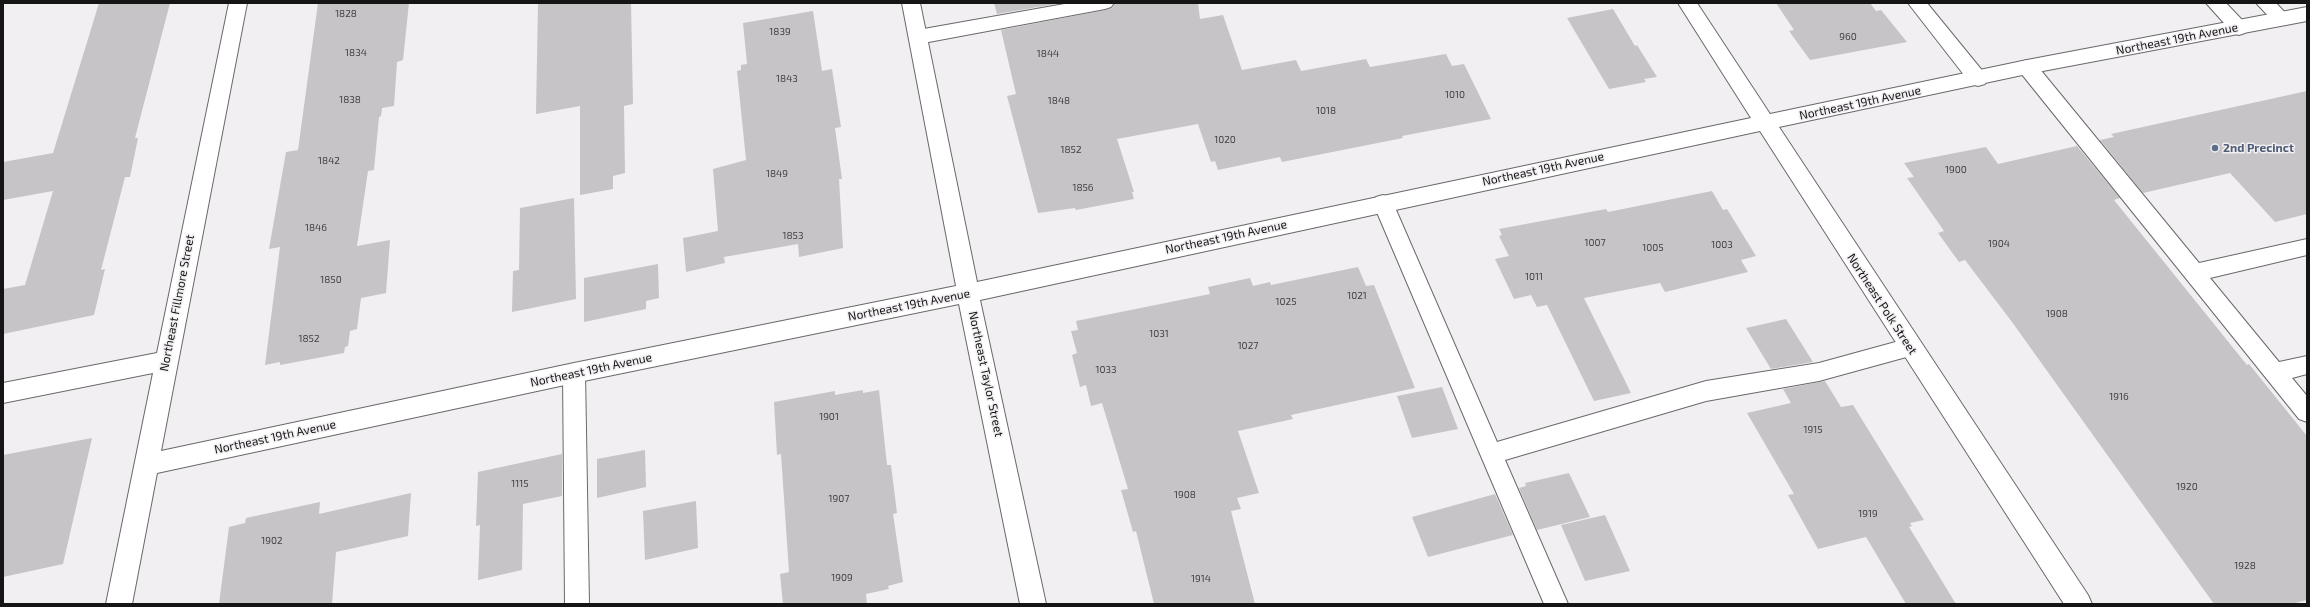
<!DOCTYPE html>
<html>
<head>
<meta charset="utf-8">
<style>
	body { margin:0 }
	#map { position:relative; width:2310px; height:607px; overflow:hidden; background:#f2eff2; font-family:"Exo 2",sans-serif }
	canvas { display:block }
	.frame { position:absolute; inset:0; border:4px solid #161516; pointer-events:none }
</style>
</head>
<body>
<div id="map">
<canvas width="2310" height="607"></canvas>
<div class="frame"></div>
</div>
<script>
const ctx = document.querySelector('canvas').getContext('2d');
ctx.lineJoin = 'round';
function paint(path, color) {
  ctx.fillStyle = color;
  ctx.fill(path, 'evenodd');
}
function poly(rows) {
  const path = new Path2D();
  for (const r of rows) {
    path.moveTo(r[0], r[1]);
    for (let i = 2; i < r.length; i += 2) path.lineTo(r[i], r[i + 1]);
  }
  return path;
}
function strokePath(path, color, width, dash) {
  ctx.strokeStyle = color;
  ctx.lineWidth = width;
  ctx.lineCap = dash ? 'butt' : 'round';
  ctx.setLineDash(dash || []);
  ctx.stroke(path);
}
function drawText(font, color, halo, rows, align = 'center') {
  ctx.font = font + ' "Exo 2",sans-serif';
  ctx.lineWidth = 3;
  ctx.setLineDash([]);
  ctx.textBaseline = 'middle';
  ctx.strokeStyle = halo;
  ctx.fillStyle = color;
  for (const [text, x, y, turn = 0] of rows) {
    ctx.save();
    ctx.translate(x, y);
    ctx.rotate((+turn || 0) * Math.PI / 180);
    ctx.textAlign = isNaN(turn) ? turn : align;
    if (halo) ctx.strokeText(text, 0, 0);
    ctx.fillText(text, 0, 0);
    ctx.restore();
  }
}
paint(poly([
	[99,3,170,3,135,138,138,138,130,177,125,177,101,270,105,269,94,315,3,334,3,289,25,285,53,191,3,200,3,162,53,153],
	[318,3,409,3,403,60,397,62,394,106,382,108,381,116,379,117,374,170,368,171,357,246,390,240,386,293,361,298,357,329,350,331,348,346,345,347,344,353,280,365,280,362,265,365,280,247,269,249,286,152,298,150],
	[538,3,631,3,633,104,624,106,625,173,613,176,613,189,580,195,580,106,536,114],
	[994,3,1061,3,997,14],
	[1115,3,1198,3,1200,19,1223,15,1242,70,1296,60,1301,71,1366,59,1370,67,1446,54,1452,66,1464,64,1491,119,1402,136,1403,138,1282,162,1280,157,1218,170,1215,161,1211,162,1198,124,1117,139,1134,192,1132,192,1134,199,1076,210,1075,208,1038,213,1007,96,1016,94,1001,30,1105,10,1112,8],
	[1776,3,1870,3,1876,11,1881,10,1907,42,1810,60,1789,31,1794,30],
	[1613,9,1635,46,1637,45,1657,77,1644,79,1646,82,1609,89,1567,18],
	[813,11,822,71,832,69,841,127,835,128,842,179,839,179,843,248,799,257,798,244,724,257,725,263,686,272,683,238,718,231,713,169,746,160,737,71,741,70,741,65,747,64,743,23],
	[2307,91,2307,214,2275,222,2230,173,2143,193,2100,140,2114,137,2111,134],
	[2077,146,2120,198,2114,200,2247,365,2249,364,2307,436,2307,600,2291,604,2214,604,2012,322,1965,260,1959,262,1938,233,1944,231,1907,178,1914,177,1904,163,1986,147,1998,164],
	[1712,191,1723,210,1727,209,1756,256,1741,260,1748,272,1665,292,1660,283,1584,298,1631,393,1594,401,1547,305,1537,307,1531,295,1514,299,1495,259,1509,256,1499,236,1502,235,1499,229,1606,209,1608,212],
	[574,198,576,299,512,312,513,271,519,270,520,208],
	[658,264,659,298,646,301,646,309,584,322,584,278],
	[1358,267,1366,286,1374,285,1415,388,1291,415,1293,419,1238,431,1259,493,1237,498,1241,509,1231,511,1255,604,1154,604,1136,531,1133,532,1121,490,1128,489,1102,403,1091,406,1086,385,1080,387,1072,355,1077,353,1071,331,1078,330,1076,321,1210,294,1208,287,1250,278,1253,286,1270,282,1271,285],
	[1786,319,1813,362,1771,369,1746,328],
	[1825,381,1841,407,1853,405,1924,520,1910,523,1912,526,1909,527,1956,604,1906,604,1866,537,1818,549,1788,495,1794,494,1747,413,1791,403,1783,389],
	[1442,387,1458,429,1412,438,1397,396],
	[863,390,863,393,879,390,887,465,891,465,897,513,893,514,903,582,888,586,889,589,866,594,867,604,783,604,780,574,789,572,781,454,777,455,774,402,835,391,835,395],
	[92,438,63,564,3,577,3,455],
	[645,450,646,487,597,498,597,459],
	[562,454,562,496,523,504,522,570,478,580,480,525,476,526,478,472],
	[1569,473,1590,517,1537,530,1519,488,1526,486,1525,483],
	[411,493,408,536,336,552,332,604,219,604,229,527,245,523,246,518,320,502,319,514],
	[1495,494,1513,535,1428,557,1412,517],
	[696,501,698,548,645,560,643,511],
	[1605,515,1630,571,1585,581,1561,525]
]), '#c6c4c7');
const service = poly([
	[1070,3,1114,3,1111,7,1105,9,918,44,912,42,909,37,912,32,918,30,1070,3],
	[1908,3,1927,3,1985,74,1987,79,1985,84,1978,86,1971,84,1908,3],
	[2206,3,2226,3,2245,23,2248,28,2245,33,2239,35,2233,33,2206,3],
	[2256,3,2276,3,2291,19,2288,24,2282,25,2276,24,2256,3],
	[2027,60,2034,62,2199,263,2307,239,2307,255,2210,278,2279,362,2307,356,2307,374,2292,378,2307,396,2307,422,2299,419,2020,72,2018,67,2020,62,2027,60],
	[1383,195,1390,197,1393,203,1497,442,1706,381,1819,363,1910,338,1918,340,1921,347,1918,354,1910,356,1819,381,1706,401,1505,460,1568,604,1544,604,1373,203,1376,197,1383,195],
	[574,364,582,366,585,373,589,604,565,604,563,373,566,366,574,364]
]);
const minor = poly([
	[229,3,247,3,161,451,574,363,956,286,902,3,920,3,977,282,1751,118,1678,3,1697,3,1770,114,2027,60,2307,7,2307,21,2027,74,1779,127,2088,595,2092,604,2064,604,1760,131,980,300,1046,604,1020,604,959,304,574,383,157,473,132,604,106,604,153,373,3,403,3,383,157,353,229,3]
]);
strokePath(service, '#6a686b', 2);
strokePath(minor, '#6a686b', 2);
paint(service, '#fff');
paint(minor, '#fff');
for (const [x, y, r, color] of [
	[2215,148,4,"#5c6f8a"]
]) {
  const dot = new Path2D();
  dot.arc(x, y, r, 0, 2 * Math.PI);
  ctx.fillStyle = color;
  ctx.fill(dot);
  strokePath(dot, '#f2eff2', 1.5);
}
drawText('10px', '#424142', null, [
	["1828",346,14],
	["1839",780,32],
	["960",1848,37],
	["1834",356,53],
	["1844",1048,54],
	["1843",787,79],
	["1010",1455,95],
	["1838",350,100],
	["1848",1059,101],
	["1018",1326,111],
	["1020",1225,140],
	["1852",1071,150],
	["1842",329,161],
	["1900",1956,170],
	["1849",777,174],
	["1856",1083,188],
	["1846",316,228],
	["1853",793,236],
	["1007",1595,243],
	["1904",1999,244],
	["1003",1722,245],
	["1005",1653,248],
	["1011",1534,277],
	["1850",331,280],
	["1021",1357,296],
	["1025",1286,302],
	["1908",2057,314],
	["1031",1159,334],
	["1852",309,339],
	["1027",1248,346],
	["1033",1106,370],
	["1916",2119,397],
	["1901",829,417],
	["1915",1813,430],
	["1115",520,484],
	["1920",2187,487],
	["1908",1185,495],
	["1907",839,499],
	["1919",1868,514],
	["1902",272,541],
	["1928",2245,566],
	["1909",842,578],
	["1914",1201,579]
]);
drawText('12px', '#161516', '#f2eff2', [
	["Northeast 19th Avenue",2177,39,-11],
	["Northeast 19th Avenue",1860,103,-12],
	["Northeast 19th Avenue",1543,169,-12],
	["Northeast 19th Avenue",1226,237,-12],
	["Northeast Fillmore Street",177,303,-79],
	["Northeast Polk Street",1882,304,57],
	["Northeast 19th Avenue",909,305,-11],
	["Northeast 19th Avenue",591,370,-12],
	["Northeast Taylor Street",986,374,78],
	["Northeast 19th Avenue",275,437,-12]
]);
drawText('bold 12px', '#4e5e75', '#f2eff2', [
	["2nd Precinct",2223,148]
], 'left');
</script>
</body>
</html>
